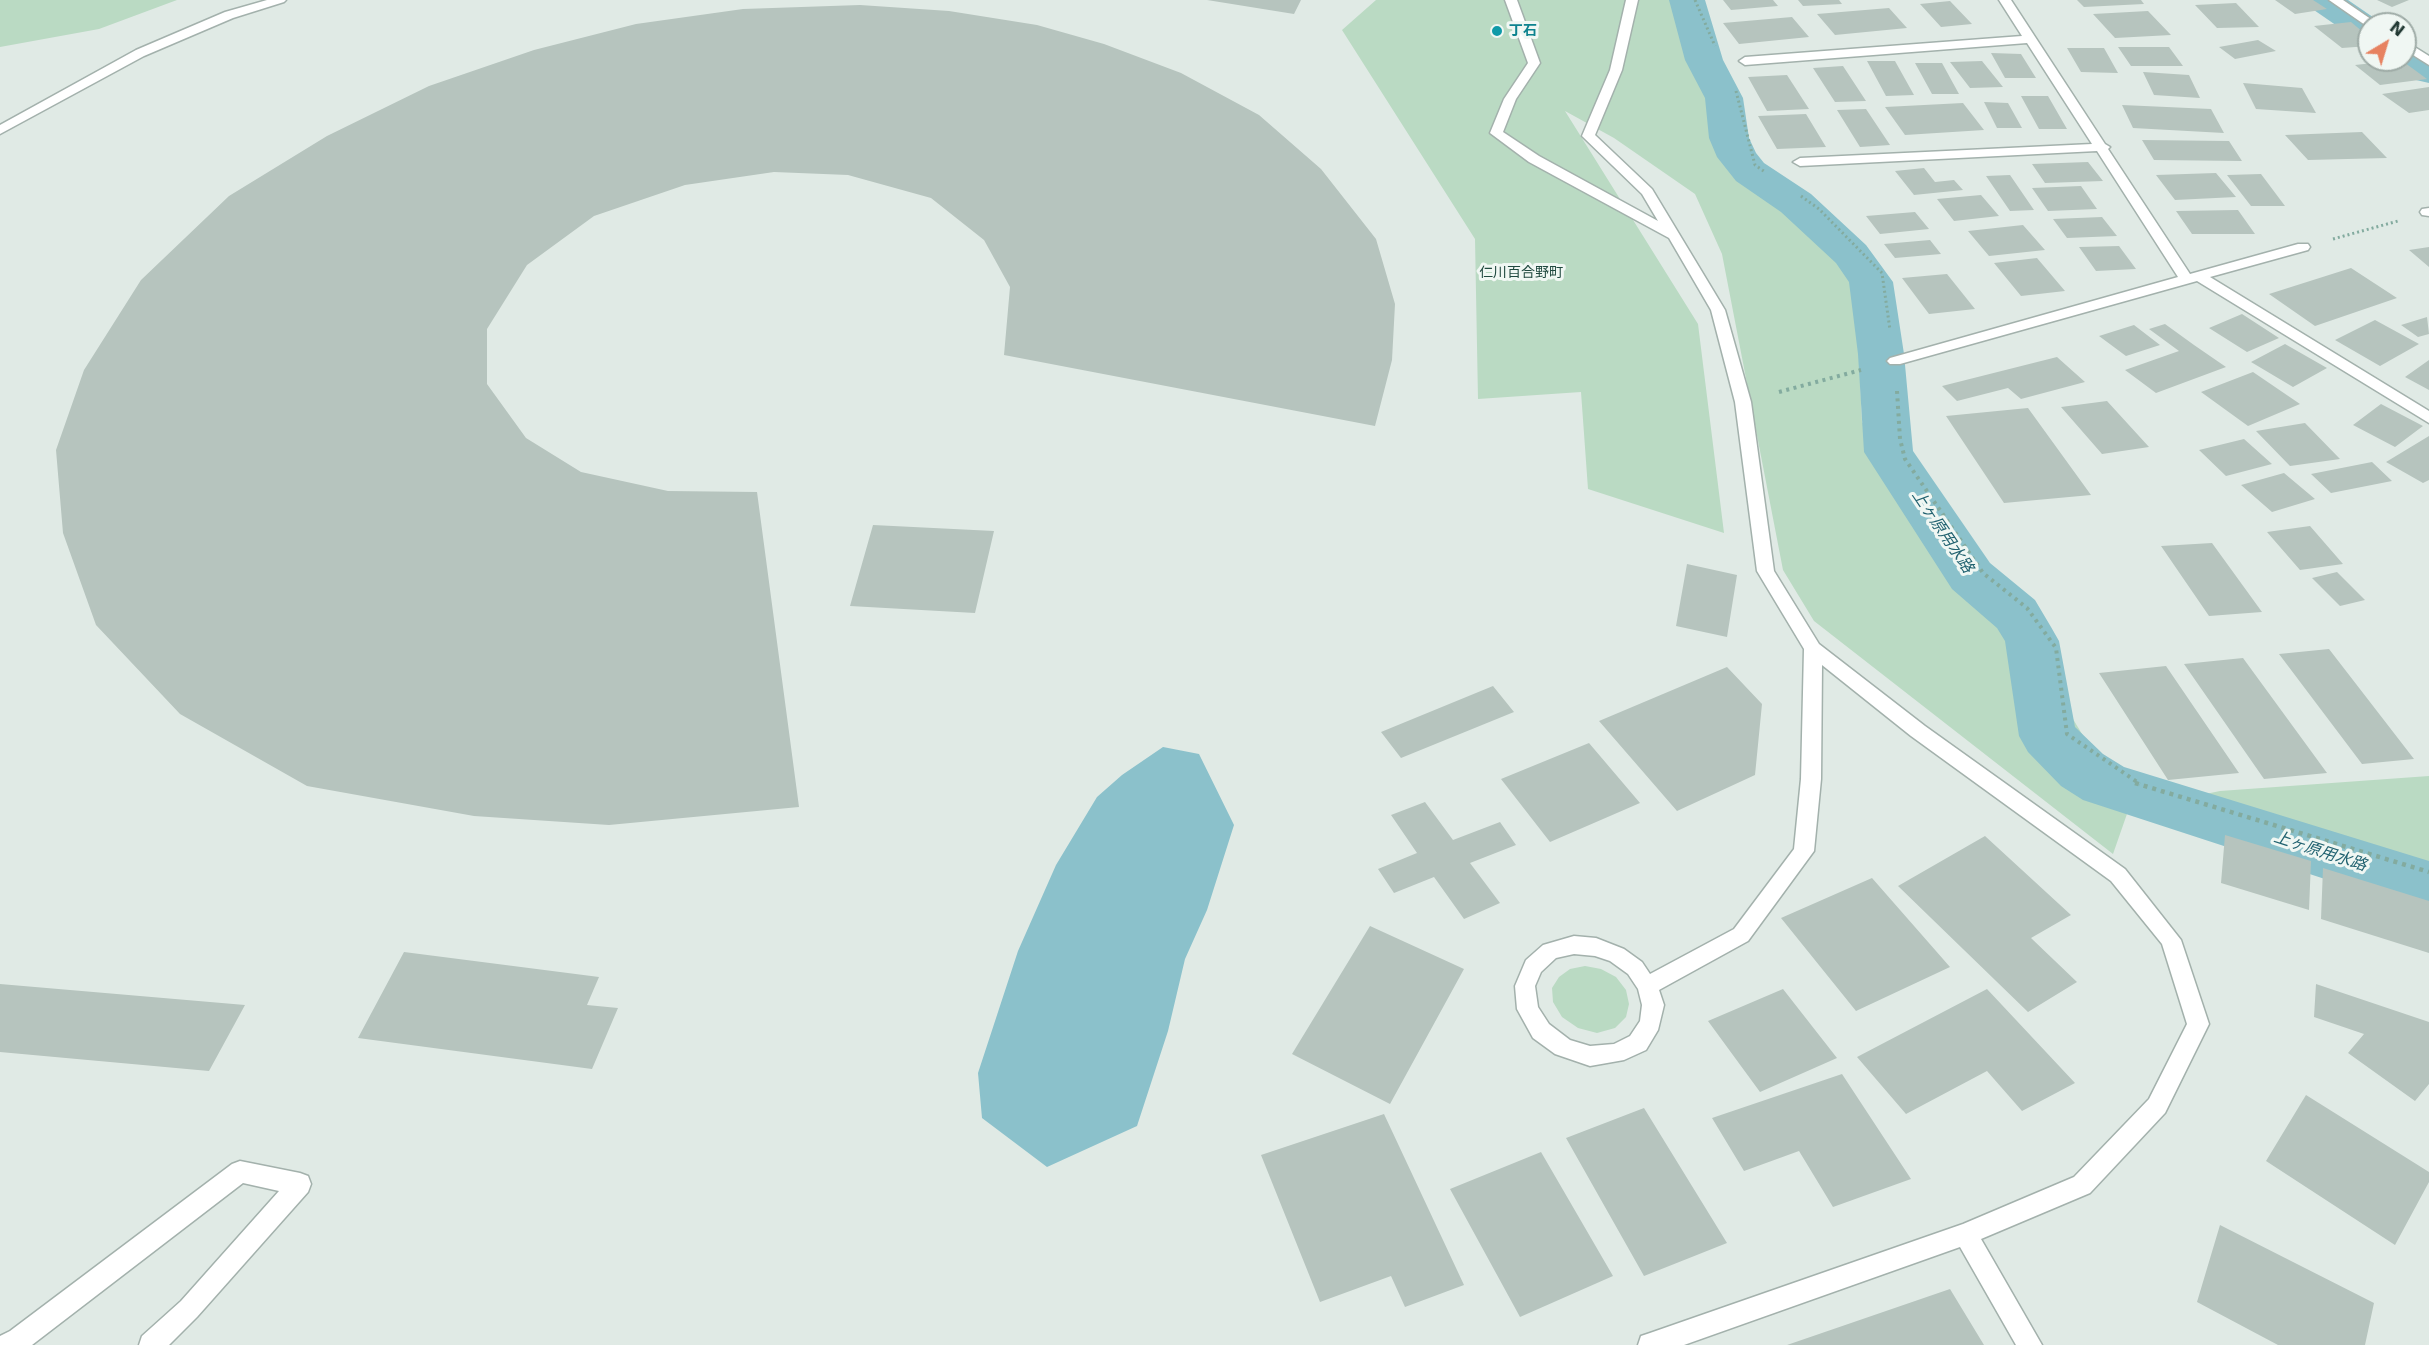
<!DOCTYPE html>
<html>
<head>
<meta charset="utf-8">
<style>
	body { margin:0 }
	#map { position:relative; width:2429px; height:1345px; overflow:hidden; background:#e0eae5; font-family:"DejaVu Sans",sans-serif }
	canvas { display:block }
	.north { position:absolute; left:2357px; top:12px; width:60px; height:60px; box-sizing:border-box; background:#f0f7f3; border:2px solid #9eaba6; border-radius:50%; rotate:38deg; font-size:16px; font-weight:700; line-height:24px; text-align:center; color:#223933 }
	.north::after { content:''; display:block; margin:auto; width:21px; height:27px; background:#e78260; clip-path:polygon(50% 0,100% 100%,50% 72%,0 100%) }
</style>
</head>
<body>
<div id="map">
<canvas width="2429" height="1345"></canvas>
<div class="north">N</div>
</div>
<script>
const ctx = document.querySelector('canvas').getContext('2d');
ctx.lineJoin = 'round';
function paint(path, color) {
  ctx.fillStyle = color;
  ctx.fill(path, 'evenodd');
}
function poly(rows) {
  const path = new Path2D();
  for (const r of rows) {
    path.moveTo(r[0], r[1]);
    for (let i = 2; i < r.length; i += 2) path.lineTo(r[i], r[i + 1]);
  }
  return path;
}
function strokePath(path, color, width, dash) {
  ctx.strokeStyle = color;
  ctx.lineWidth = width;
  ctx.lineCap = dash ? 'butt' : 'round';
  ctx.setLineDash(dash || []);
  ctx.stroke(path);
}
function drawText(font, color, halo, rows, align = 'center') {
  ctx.font = font + ' "DejaVu Sans","Noto Sans JP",sans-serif';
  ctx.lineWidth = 6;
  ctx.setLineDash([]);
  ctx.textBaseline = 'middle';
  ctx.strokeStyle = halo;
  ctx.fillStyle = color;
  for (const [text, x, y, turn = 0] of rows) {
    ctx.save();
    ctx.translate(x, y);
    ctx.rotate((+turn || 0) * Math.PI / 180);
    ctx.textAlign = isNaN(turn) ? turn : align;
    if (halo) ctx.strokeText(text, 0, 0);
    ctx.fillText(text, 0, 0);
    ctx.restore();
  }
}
paint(poly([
	[0,0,177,0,99,29,0,47],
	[1376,0,1685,0,1711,89,1748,179,1855,266,1862,422,2027,643,2128,810,2220,791,2429,776,2429,892,2128,811,2113,854,1814,621,1783,570,1722,254,1695,194,1614,138,1565,111,1698,324,1724,533,1588,489,1581,392,1478,399,1475,239,1342,30],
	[1585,966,1601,969,1616,977,1626,990,1629,1004,1626,1017,1615,1028,1597,1033,1578,1028,1562,1017,1553,1002,1552,988,1559,977,1570,969]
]), '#badac3');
paint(poly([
	[1163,747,1199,754,1234,825,1207,910,1185,959,1168,1031,1137,1126,1047,1167,982,1118,978,1073,1018,951,1056,865,1097,797,1122,775]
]), '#8bc1cb');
paint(poly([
	[1669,0,1705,0,1723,60,1743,98,1749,138,1756,153,1764,163,1811,194,1866,245,1893,282,1904,354,1913,451,1990,563,2035,600,2051,627,2059,641,2075,727,2103,754,2124,767,2429,861,2429,913,2083,800,2061,786,2028,752,2019,736,2005,641,1997,628,1952,589,1864,452,1858,354,1849,282,1836,263,1781,212,1736,181,1717,157,1709,138,1705,98,1685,60,1669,0],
	[2306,0,2348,0,2383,24,2369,24,2369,42,2356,39,2311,8,2306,0],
	[2405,45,2418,48,2429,55,2429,83,2416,80,2389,60,2405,60,2405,45]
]), '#8bc1cb');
paint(poly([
	[1207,0,1301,0,1294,14],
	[1723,0,1773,0,1778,6,1731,10],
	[1798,0,1839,0,1842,4,1803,6],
	[2077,0,2141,0,2144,4,2084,7],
	[2275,0,2313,0,2327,9,2295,14],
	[2377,0,2409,0,2392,7],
	[1950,1,1972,24,1941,27,1920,4],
	[2236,3,2259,27,2217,28,2195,5],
	[860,5,949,11,1037,25,1104,44,1181,73,1259,115,1321,169,1376,239,1395,304,1392,360,1375,426,1004,355,1010,287,984,240,931,198,848,175,774,172,685,185,594,216,527,265,487,329,487,384,526,438,581,472,668,491,757,492,799,807,609,825,474,816,307,786,180,714,96,625,63,533,56,450,84,370,141,280,229,196,327,136,429,86,534,50,636,24,743,9],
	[1889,8,1907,28,1835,35,1817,14],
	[2148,11,2171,35,2115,38,2093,14],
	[1792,17,1809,37,1739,44,1723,23],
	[2351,22,2369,37,2369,46,2342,48,2314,26],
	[2258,40,2276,51,2235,59,2219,47],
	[2118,47,2169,47,2183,66,2131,66],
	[2067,48,2104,48,2118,73,2081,72],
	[1991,53,2021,54,2036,78,2005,78],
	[2401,60,2427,79,2380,85,2355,65],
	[1867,61,1895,61,1914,95,1886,96],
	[1982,61,2003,87,1970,88,1950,62],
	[1915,63,1942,63,1959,94,1932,94],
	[1843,66,1866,101,1835,102,1813,68],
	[2143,72,2189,75,2200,98,2154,95],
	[1787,75,1809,109,1767,111,1748,77],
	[2243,83,2302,88,2316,113,2256,109],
	[2429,87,2429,110,2409,113,2382,94],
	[2021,96,2048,96,2067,129,2039,129],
	[1984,102,2008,103,2022,128,1997,128],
	[1963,103,1984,130,1905,135,1885,107],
	[2122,105,2211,109,2224,133,2133,128],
	[1866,109,1890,145,1860,147,1837,110],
	[1806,114,1826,147,1777,149,1758,116],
	[2362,132,2387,158,2308,160,2285,135],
	[2142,140,2229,141,2242,161,2154,160],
	[2088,162,2103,181,2045,183,2032,164],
	[1924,168,1935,182,1954,180,1963,190,1914,195,1895,171],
	[2216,173,2236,197,2175,200,2156,175],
	[2261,174,2285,206,2251,206,2227,175],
	[2010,175,2034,210,2010,211,1986,176],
	[2081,186,2097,209,2048,211,2032,188],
	[1981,195,1999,216,1954,221,1937,199],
	[2238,210,2255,234,2192,234,2176,211],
	[1915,212,1929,229,1880,234,1866,216],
	[2102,217,2117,236,2067,238,2053,219],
	[2023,225,2045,250,1989,256,1968,231],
	[1930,240,1941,254,1895,258,1884,244],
	[2119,246,2136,269,2096,271,2079,247],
	[2429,247,2429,267,2409,250],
	[2037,258,2065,291,2021,296,1994,263],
	[2351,268,2397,298,2315,326,2269,294],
	[1947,274,1975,309,1929,314,1902,278],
	[2242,314,2279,338,2247,352,2209,328],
	[2427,317,2429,334,2418,337,2401,325],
	[2375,320,2419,344,2380,366,2335,340],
	[2165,324,2194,345,2226,367,2156,393,2125,370,2179,351,2149,329],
	[2134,325,2160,345,2126,356,2099,336],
	[2285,344,2327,368,2293,387,2251,362],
	[2057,357,2085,382,2021,399,2008,388,1957,401,1942,386],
	[2429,360,2429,390,2405,377],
	[2253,372,2300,404,2248,426,2201,392],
	[2107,401,2149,447,2102,454,2061,407],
	[2381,404,2423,426,2395,447,2353,425],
	[2028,408,2091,495,2004,503,1946,416],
	[2305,423,2340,459,2290,466,2256,431],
	[2429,436,2429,480,2423,483,2386,462],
	[2244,439,2272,464,2226,476,2199,450],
	[2372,462,2392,481,2331,493,2311,474],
	[2284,473,2315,499,2272,512,2241,485],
	[873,525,994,531,975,613,850,606],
	[2310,526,2343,564,2300,570,2267,532],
	[2212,543,2262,612,2209,616,2161,546],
	[1687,564,1737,575,1727,637,1676,626],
	[2337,572,2365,600,2340,606,2312,578],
	[2329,649,2414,759,2362,764,2279,654],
	[2243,658,2327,773,2264,779,2184,664],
	[2166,666,2239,773,2168,780,2099,673],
	[1727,667,1762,704,1755,775,1677,811,1599,721],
	[1493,686,1514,712,1401,758,1381,732],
	[1589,743,1640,803,1550,842,1501,779],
	[1425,802,1453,840,1500,822,1516,845,1470,863,1500,903,1464,919,1434,877,1394,893,1378,869,1417,853,1391,815],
	[2225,835,2311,861,2309,910,2221,883],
	[1985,836,2071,915,2031,938,2077,982,2028,1012,1898,886],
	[2323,868,2429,901,2429,953,2321,919],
	[1872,878,1950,967,1856,1011,1781,918],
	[1370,926,1464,969,1390,1104,1292,1054],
	[404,952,599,977,587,1005,618,1008,592,1069,358,1038],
	[0,984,245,1005,209,1071,0,1052],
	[2316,984,2429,1022,2429,1084,2415,1101,2348,1053,2364,1034,2314,1017],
	[1783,989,1837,1058,1760,1092,1708,1021],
	[1987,989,2075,1083,2022,1111,1987,1071,1906,1114,1857,1057],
	[1842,1074,1911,1179,1833,1207,1799,1151,1744,1171,1712,1118],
	[2306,1095,2429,1172,2429,1182,2395,1245,2266,1161],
	[1644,1108,1727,1243,1644,1276,1566,1138],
	[1384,1114,1464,1285,1405,1307,1391,1276,1320,1302,1261,1155],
	[1541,1152,1613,1276,1520,1317,1450,1189],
	[2220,1225,2374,1303,2365,1345,2278,1345,2197,1302],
	[1950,1289,1984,1345,1787,1345]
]), '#b6c4be');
const lane = poly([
	[267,0,286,0,284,2,233,18,144,56,0,134,0,125,136,50,225,12,267,0],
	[1505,0,1517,0,1540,63,1516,99,1503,132,1539,156,1658,221,1642,194,1582,136,1610,70,1626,0,1638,0,1622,70,1595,135,1652,189,1725,310,1751,402,1774,571,1819,644,1925,726,2125,869,2181,940,2209,1024,2165,1113,2090,1193,1981,1239,2042,1345,2016,1345,1960,1247,1684,1345,1638,1345,1641,1336,1650,1333,1963,1224,2074,1177,2149,1099,2187,1024,2162,944,2111,881,1911,736,1822,665,1821,779,1814,851,1748,941,1659,990,1664,1005,1658,1030,1646,1050,1624,1060,1590,1066,1555,1054,1533,1038,1517,1009,1515,986,1526,960,1543,945,1574,936,1596,938,1624,949,1642,962,1650,974,1734,929,1794,849,1801,779,1804,649,1757,571,1735,402,1711,310,1669,238,1529,162,1490,133,1504,99,1528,63,1505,0],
	[1574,954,1595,956,1610,961,1628,974,1638,989,1642,1005,1640,1021,1630,1036,1614,1044,1590,1046,1570,1040,1549,1024,1538,1007,1535,986,1541,972,1556,958,1574,954],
	[240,1161,300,1173,308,1176,311,1184,308,1192,197,1317,169,1345,139,1345,142,1336,181,1301,279,1191,243,1183,32,1345,0,1345,0,1336,10,1331,232,1164,240,1161]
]);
const street = poly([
	[1999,0,2011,0,2105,144,2110,147,2108,149,2190,274,2298,244,2308,244,2310,247,2308,250,2210,277,2429,411,2429,423,2197,281,1900,364,1890,364,1887,361,1890,358,2178,277,2097,151,1800,166,1793,162,1800,158,2092,144,2027,43,1745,65,1739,61,1745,57,2022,36,1999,0],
	[2329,0,2343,0,2378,24,2369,24,2368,27,2329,0],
	[2405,41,2429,56,2429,65,2405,50,2405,41],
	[2429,208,2429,216,2422,215,2420,212,2422,209,2429,208]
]);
strokePath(lane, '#a3b1ac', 3);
strokePath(street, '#a3b1ac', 3);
strokePath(poly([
	[1695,0,1715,46],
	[1736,91,1755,165,1765,172],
	[1801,196,1819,209,1882,273,1890,330],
	[2333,239,2398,221]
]), '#83ab9f', 3, [2, 3]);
strokePath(poly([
	[1897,391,1900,439,1905,459,1983,573,2027,608,2056,648,2067,734,2140,784],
	[1779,392,1861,370]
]), '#83ab9f', 4, [3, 4.5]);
strokePath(poly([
	[2135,783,2429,872]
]), '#83ab9f', 4.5, [4, 5]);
paint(lane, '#fff');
paint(street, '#fff');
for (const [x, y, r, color] of [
	[1497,31,6,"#0f9aa8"]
]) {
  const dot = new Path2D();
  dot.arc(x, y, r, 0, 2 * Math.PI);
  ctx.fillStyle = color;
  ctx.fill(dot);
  strokePath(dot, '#f0f7f3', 2);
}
drawText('bold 14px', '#0d838f', '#f0f7f3', [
	["丁石",1509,31]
], 'left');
drawText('14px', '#20493f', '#f0f7f3', [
	["仁川百合野町",1521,273]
]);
drawText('italic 16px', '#216270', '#f0f7f3', [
	["上ヶ原用水路",1942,532,56],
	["上ヶ原用水路",2320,852,18]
]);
</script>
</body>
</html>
